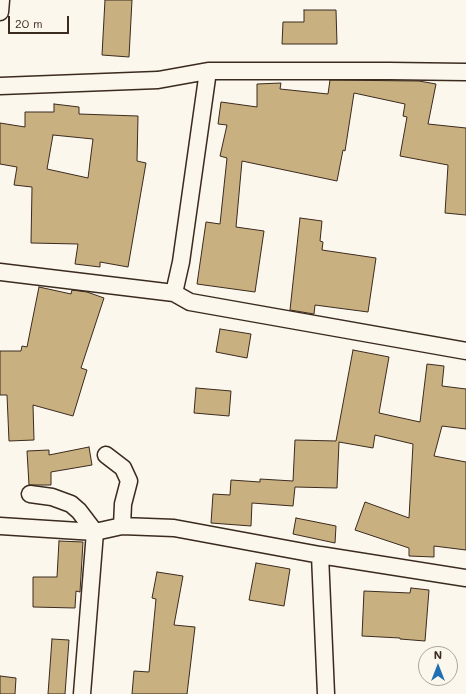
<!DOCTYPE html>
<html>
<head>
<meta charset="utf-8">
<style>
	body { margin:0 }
	#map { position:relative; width:466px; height:694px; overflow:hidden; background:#fbf7ec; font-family:Mali,sans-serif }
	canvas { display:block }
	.north { position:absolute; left:418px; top:646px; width:40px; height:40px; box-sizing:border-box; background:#fbf7ec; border:1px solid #aea59a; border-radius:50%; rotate:0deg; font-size:11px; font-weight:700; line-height:16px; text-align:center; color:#3b2a1e }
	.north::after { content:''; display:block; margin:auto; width:14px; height:18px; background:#1f6fb2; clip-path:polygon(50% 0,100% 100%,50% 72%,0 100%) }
	.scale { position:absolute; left:8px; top:16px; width:61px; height:18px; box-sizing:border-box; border:2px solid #3b2a1e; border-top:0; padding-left:5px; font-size:12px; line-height:14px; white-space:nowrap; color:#3b2a1e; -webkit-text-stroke:3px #fbf7ec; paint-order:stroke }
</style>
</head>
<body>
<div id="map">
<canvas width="466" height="694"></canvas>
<div class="north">N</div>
<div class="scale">20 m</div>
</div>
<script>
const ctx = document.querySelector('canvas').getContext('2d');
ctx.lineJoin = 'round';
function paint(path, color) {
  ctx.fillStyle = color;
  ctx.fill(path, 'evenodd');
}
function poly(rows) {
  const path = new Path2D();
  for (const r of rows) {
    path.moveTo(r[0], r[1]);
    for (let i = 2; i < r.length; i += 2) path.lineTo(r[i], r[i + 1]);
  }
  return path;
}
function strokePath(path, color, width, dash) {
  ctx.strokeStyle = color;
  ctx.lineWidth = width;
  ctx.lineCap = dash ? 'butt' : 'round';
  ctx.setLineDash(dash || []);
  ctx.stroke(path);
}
const building = poly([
	[105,0,132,0,129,57,102,55,105,0],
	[304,10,336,10,337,44,282,44,283,22,304,22,304,10],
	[330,80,419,81,436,84,428,124,466,128,466,215,445,213,448,165,400,156,407,117,403,116,405,104,354,93,345,151,343,150,337,181,242,161,236,227,264,231,255,292,197,284,206,222,220,224,227,158,220,156,227,125,218,124,221,102,257,107,257,84,281,83,280,89,328,94,330,80],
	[54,104,79,107,79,114,138,116,137,161,146,163,128,267,100,262,100,267,75,264,78,244,31,243,32,187,14,185,17,167,0,164,0,123,25,127,25,112,54,112,54,104],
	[53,135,93,139,88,178,47,169,53,135],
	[300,218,322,221,320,241,323,242,322,250,376,258,368,312,315,305,314,314,290,310,300,218],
	[39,287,71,294,72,290,87,292,104,298,81,368,87,370,73,416,33,405,34,440,9,441,7,395,0,395,0,351,21,351,22,346,27,347,39,287],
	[220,329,251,334,247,358,216,352,220,329],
	[353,350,389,357,379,413,420,422,427,364,444,366,442,386,466,389,466,429,442,426,434,456,466,462,466,550,434,546,434,557,409,556,409,548,355,530,365,502,409,518,413,444,375,435,373,448,339,442,337,488,295,487,293,506,252,503,251,526,211,523,213,494,230,495,231,480,260,482,260,479,293,481,295,440,336,441,353,350],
	[196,388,231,391,229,416,194,413,196,388],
	[89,447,92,465,51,472,51,485,29,485,27,451,49,450,49,455,89,447],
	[296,518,336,526,335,543,293,534,296,518],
	[59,541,83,542,80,592,76,591,75,608,33,607,33,577,57,577,59,541],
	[256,563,290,569,284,606,249,600,256,563],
	[157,572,183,576,174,625,195,627,187,694,132,694,134,671,149,672,156,599,152,598,157,572],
	[411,588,429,590,425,641,400,639,400,638,362,636,364,591,410,593,411,588],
	[52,639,69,640,65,694,48,694,52,639],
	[0,676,16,678,15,694,0,694,0,676]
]);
paint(building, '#c9b080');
strokePath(building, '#3b2a1e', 1);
const minor = poly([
	[0,12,1,0],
	[0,86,158,80,208,71,389,71,466,72],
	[0,272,174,293,190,302,466,351],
	[174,293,181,262,208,71],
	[106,455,123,468,129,481,123,504,122,526],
	[30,494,52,497,71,504,79,511,95,532,82,694],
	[0,526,95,532,122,526,174,528,320,555,466,578],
	[320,555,326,694]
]);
strokePath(minor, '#3b2a1e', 19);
strokePath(minor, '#fbf7ec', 16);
</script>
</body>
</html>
